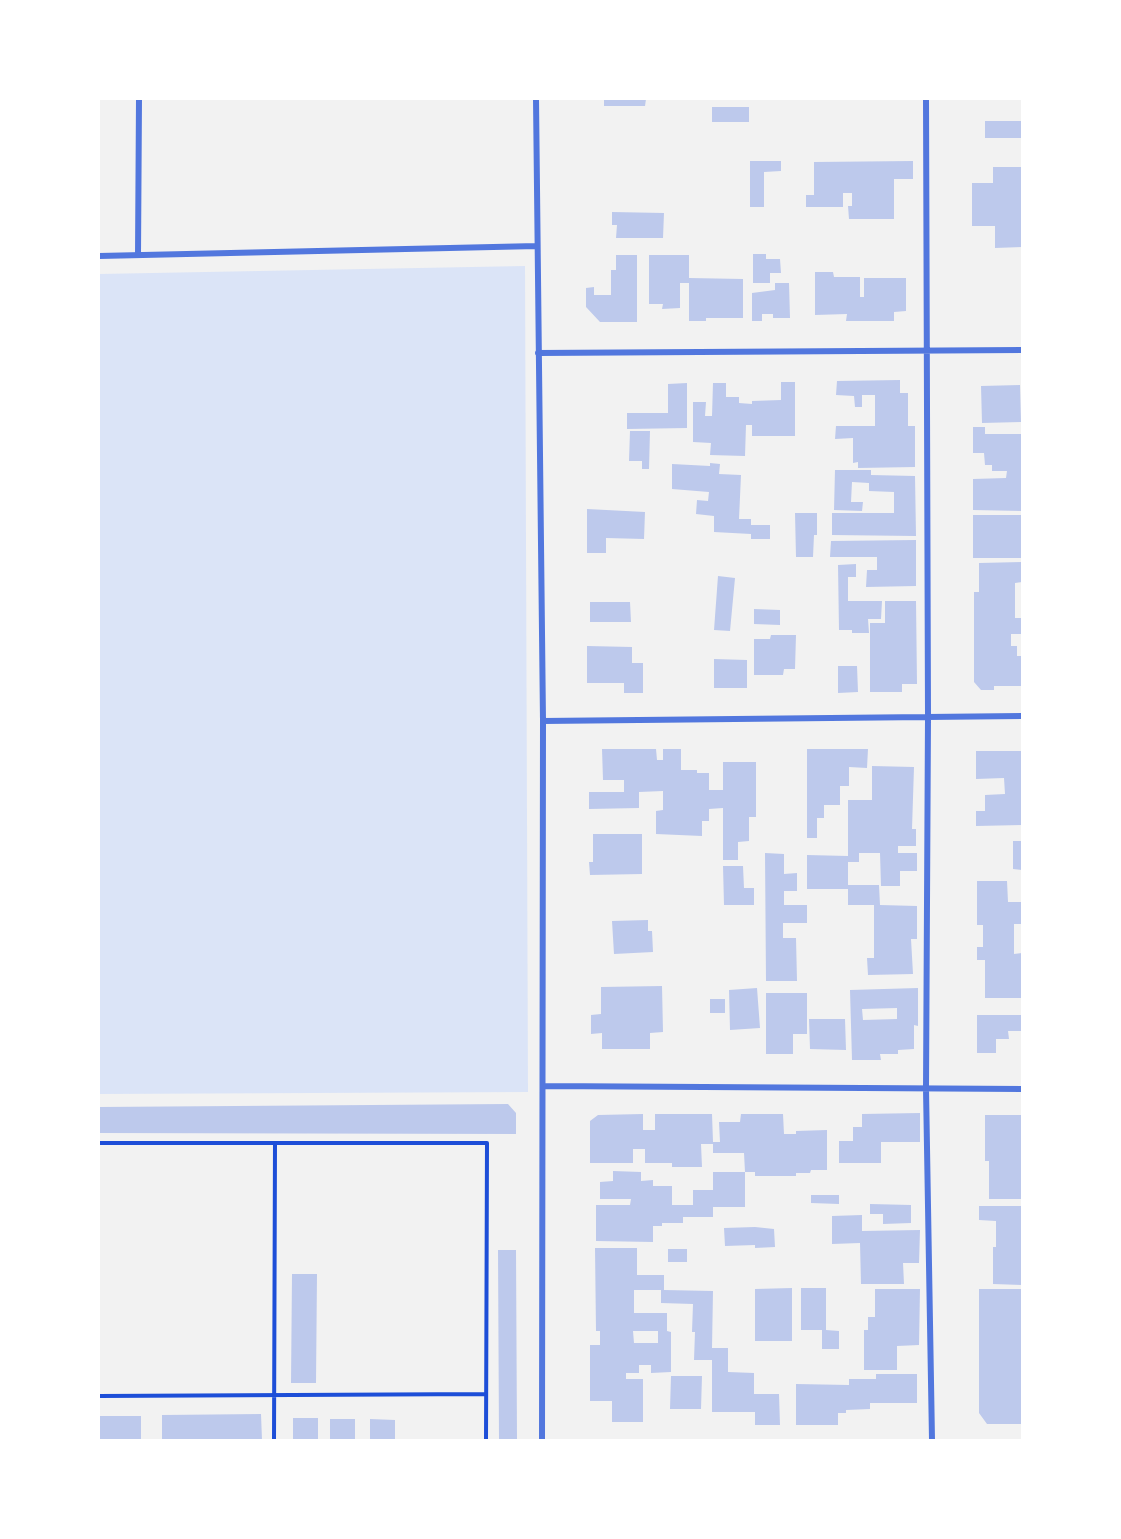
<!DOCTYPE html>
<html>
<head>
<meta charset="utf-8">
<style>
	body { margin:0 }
	#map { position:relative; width:1121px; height:1539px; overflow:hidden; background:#f2f2f2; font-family:Overpass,sans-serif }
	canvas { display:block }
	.frame { position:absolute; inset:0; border:100px solid #fff; pointer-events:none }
</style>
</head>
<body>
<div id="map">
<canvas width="1121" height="1539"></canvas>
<div class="frame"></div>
</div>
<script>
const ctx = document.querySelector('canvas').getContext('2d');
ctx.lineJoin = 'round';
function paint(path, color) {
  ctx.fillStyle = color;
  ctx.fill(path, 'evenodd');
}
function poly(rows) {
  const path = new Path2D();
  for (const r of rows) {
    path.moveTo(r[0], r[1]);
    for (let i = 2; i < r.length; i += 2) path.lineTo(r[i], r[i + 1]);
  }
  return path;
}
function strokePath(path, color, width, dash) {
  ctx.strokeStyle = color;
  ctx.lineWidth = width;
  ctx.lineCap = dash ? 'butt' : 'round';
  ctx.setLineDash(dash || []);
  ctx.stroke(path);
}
paint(poly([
	[525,266,528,1092,99,1094,99,274]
]), '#dbe4f7');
paint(poly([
	[604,99,646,99,645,106,604,106],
	[712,107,749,107,749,122,712,122],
	[985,121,1022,121,1022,138,985,138],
	[750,161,781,161,781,171,764,172,764,207,750,207],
	[913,161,913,179,894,179,894,219,849,219,848,206,852,206,852,193,843,193,843,207,806,207,806,195,814,195,814,162],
	[993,167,1022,167,1022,247,995,248,995,226,972,226,972,183,993,183],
	[612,212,664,213,663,238,616,238,617,225,612,225],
	[753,254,766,254,766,259,780,259,781,273,770,273,770,283,753,283],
	[616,255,637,255,637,322,600,322,586,307,586,288,594,287,594,295,611,295,611,270,616,270],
	[649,255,689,255,689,278,743,279,743,318,706,318,706,321,689,321,689,283,680,283,680,308,662,309,663,304,649,304],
	[815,272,833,272,834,277,860,277,860,297,864,297,864,278,906,278,906,311,894,312,894,321,846,321,847,314,815,315],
	[775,283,789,283,790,318,773,318,773,314,762,314,762,321,752,321,752,293,775,290],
	[900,380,900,393,908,393,908,426,915,426,915,467,858,468,858,462,853,463,853,438,835,439,836,426,875,426,875,395,862,395,862,407,855,407,854,396,836,395,837,381],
	[781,382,795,382,795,436,752,436,752,425,746,425,745,456,710,455,711,443,693,442,693,402,706,402,705,416,712,416,713,383,726,383,726,397,739,397,739,403,752,404,752,401,781,400],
	[687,383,687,428,627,429,627,413,668,413,668,384],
	[1020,385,1021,422,982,423,981,386],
	[973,427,985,427,985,434,1022,434,1022,511,973,510,973,479,1006,478,1007,471,992,471,992,465,985,465,984,453,973,453],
	[630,431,650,431,649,469,642,469,642,461,629,461],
	[710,463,720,464,719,474,741,475,739,519,751,519,751,525,770,525,770,539,751,539,751,534,714,532,714,516,696,514,697,500,708,501,709,492,672,489,672,464,710,466],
	[835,470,871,470,871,475,915,476,916,536,832,535,832,513,894,513,894,492,869,491,869,483,852,482,851,502,863,502,862,511,834,510],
	[587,509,645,512,644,539,606,538,606,553,587,553],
	[795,513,817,513,817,535,814,535,813,557,796,557],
	[973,515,1022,515,1022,558,973,558],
	[916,540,916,586,866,587,867,570,877,570,877,557,830,557,831,541],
	[1022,562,1022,582,1015,583,1015,618,1022,618,1022,634,1011,634,1011,646,1017,646,1017,656,1022,656,1022,686,994,686,994,690,981,690,974,682,974,592,979,592,979,563],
	[856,564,856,577,848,577,848,601,882,601,881,619,868,619,869,633,852,633,852,630,839,630,838,565],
	[718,576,735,578,730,631,714,630],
	[885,601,916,601,917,684,902,684,902,692,870,692,870,623,885,623],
	[590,602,630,602,631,622,590,622],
	[754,609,780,610,780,625,754,624],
	[771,635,796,635,795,669,784,669,783,675,754,675,754,639,770,639],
	[587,646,632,647,632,663,643,663,643,693,624,693,624,683,587,683],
	[714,659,747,660,747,688,714,688],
	[838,666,857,666,858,692,838,693],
	[602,749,656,749,657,760,663,760,663,749,681,749,681,770,697,770,697,773,709,773,709,790,723,790,723,762,756,762,756,817,749,817,749,841,738,842,738,860,723,860,723,808,709,809,709,821,702,821,702,836,656,834,656,811,663,810,663,791,639,792,639,808,589,809,589,792,624,792,624,780,603,780],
	[807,749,868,749,867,768,849,767,849,786,840,786,840,805,824,805,824,818,817,818,817,838,807,838],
	[976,751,1022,751,1022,825,976,826,976,811,985,811,985,795,1005,794,1004,778,976,779],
	[872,766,914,767,912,829,916,829,916,846,898,846,898,853,917,853,917,871,900,871,900,886,881,886,880,853,859,853,859,862,848,862,848,885,879,885,880,905,917,906,917,939,911,939,913,974,868,975,867,958,874,958,874,905,848,905,848,889,807,889,807,855,848,856,848,800,872,800],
	[593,834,642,834,642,874,590,875,589,862,593,862],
	[1013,841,1022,841,1022,870,1013,869],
	[765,853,784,854,784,874,797,873,797,891,784,891,784,905,807,905,807,923,783,923,783,938,796,938,797,981,766,981],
	[723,866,743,866,744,888,754,888,754,905,724,905],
	[977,881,1007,881,1008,902,1022,902,1022,924,1014,924,1014,954,1022,953,1022,998,985,998,985,960,977,960,977,947,983,947,983,925,977,925],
	[648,920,648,931,652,931,653,952,614,954,612,921],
	[662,986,663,1032,650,1033,650,1049,602,1049,602,1033,591,1034,591,1015,601,1014,601,987],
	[757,988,760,1028,730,1030,729,990],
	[918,988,918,1026,914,1025,914,1049,898,1050,898,1054,880,1054,881,1060,852,1060,850,990],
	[897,1008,897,1019,863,1020,862,1009],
	[766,993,807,993,807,1034,793,1034,793,1054,766,1054],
	[710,999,725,999,725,1013,710,1013],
	[977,1015,1022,1015,1022,1031,1008,1031,1009,1039,996,1039,996,1053,977,1053],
	[809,1019,845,1019,846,1050,810,1049],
	[508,1104,516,1113,516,1134,99,1133,99,1107],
	[920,1113,920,1142,881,1142,881,1163,839,1163,839,1141,853,1141,853,1127,862,1127,862,1114],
	[643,1114,643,1130,655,1130,655,1114,712,1114,713,1142,720,1142,719,1122,740,1122,741,1114,783,1114,784,1134,796,1134,796,1131,827,1130,827,1170,811,1170,810,1173,796,1173,796,1176,755,1176,755,1172,745,1172,744,1153,713,1153,713,1144,701,1144,702,1167,672,1167,672,1163,645,1163,645,1149,633,1149,633,1163,590,1163,590,1121,598,1115],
	[985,1115,1021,1115,1022,1199,989,1199,989,1161,985,1161],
	[613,1171,641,1172,641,1181,653,1180,653,1186,672,1186,672,1205,693,1205,693,1190,713,1190,713,1172,745,1172,745,1207,713,1207,713,1217,683,1217,683,1223,662,1223,662,1226,653,1226,653,1242,596,1241,596,1205,630,1205,631,1199,600,1199,600,1182,613,1181],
	[811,1195,839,1195,839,1204,811,1203],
	[870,1204,911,1205,911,1223,883,1224,883,1214,870,1214],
	[979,1206,1022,1206,1022,1285,993,1284,993,1247,996,1247,996,1221,979,1220],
	[862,1215,862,1231,920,1230,919,1263,903,1263,904,1284,861,1284,860,1243,832,1244,832,1216],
	[755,1227,774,1229,775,1247,755,1248,755,1245,725,1246,724,1228],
	[595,1248,637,1248,637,1275,664,1275,664,1290,713,1291,712,1348,728,1348,728,1372,754,1373,754,1394,779,1394,780,1425,755,1425,755,1412,712,1412,712,1360,694,1360,695,1332,692,1332,693,1304,661,1303,661,1290,634,1290,634,1313,667,1313,667,1331,671,1332,671,1372,651,1373,651,1365,639,1365,639,1373,626,1373,626,1379,643,1379,643,1422,612,1422,612,1401,590,1401,590,1345,600,1345,600,1331,596,1331],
	[633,1331,658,1331,658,1343,634,1343],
	[668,1249,687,1249,687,1262,668,1262],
	[498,1250,516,1250,517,1440,499,1440],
	[292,1274,317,1274,316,1383,291,1383],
	[792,1288,792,1341,755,1341,755,1289],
	[801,1288,826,1288,826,1330,839,1331,839,1349,822,1349,822,1330,801,1330],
	[875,1289,920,1289,919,1345,897,1346,897,1370,864,1370,864,1330,868,1330,868,1317,875,1317],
	[979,1289,1022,1289,1022,1424,987,1424,979,1413],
	[876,1374,917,1374,917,1403,870,1403,870,1409,846,1410,846,1413,838,1413,838,1425,796,1425,796,1384,849,1385,849,1379,876,1379],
	[671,1376,702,1376,701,1409,670,1409],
	[261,1414,262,1440,162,1440,162,1415],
	[99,1416,141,1416,141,1440,99,1440],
	[293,1418,318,1418,318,1440,293,1440],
	[330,1419,355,1419,355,1440,330,1440],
	[370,1419,395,1420,395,1440,370,1440]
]), '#bdc9ec');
strokePath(poly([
	[99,1143,487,1143,486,1440],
	[99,1396,486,1394],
	[274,1440,275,1143]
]), '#1d4ed8', 4);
strokePath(poly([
	[536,99,543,721,542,1440],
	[926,99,928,717,926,1089,932,1440],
	[138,255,139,99],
	[99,256,537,246],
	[538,353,1022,350],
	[543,721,1022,716],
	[544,1086,1022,1089]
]), '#5277de', 6);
</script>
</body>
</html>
